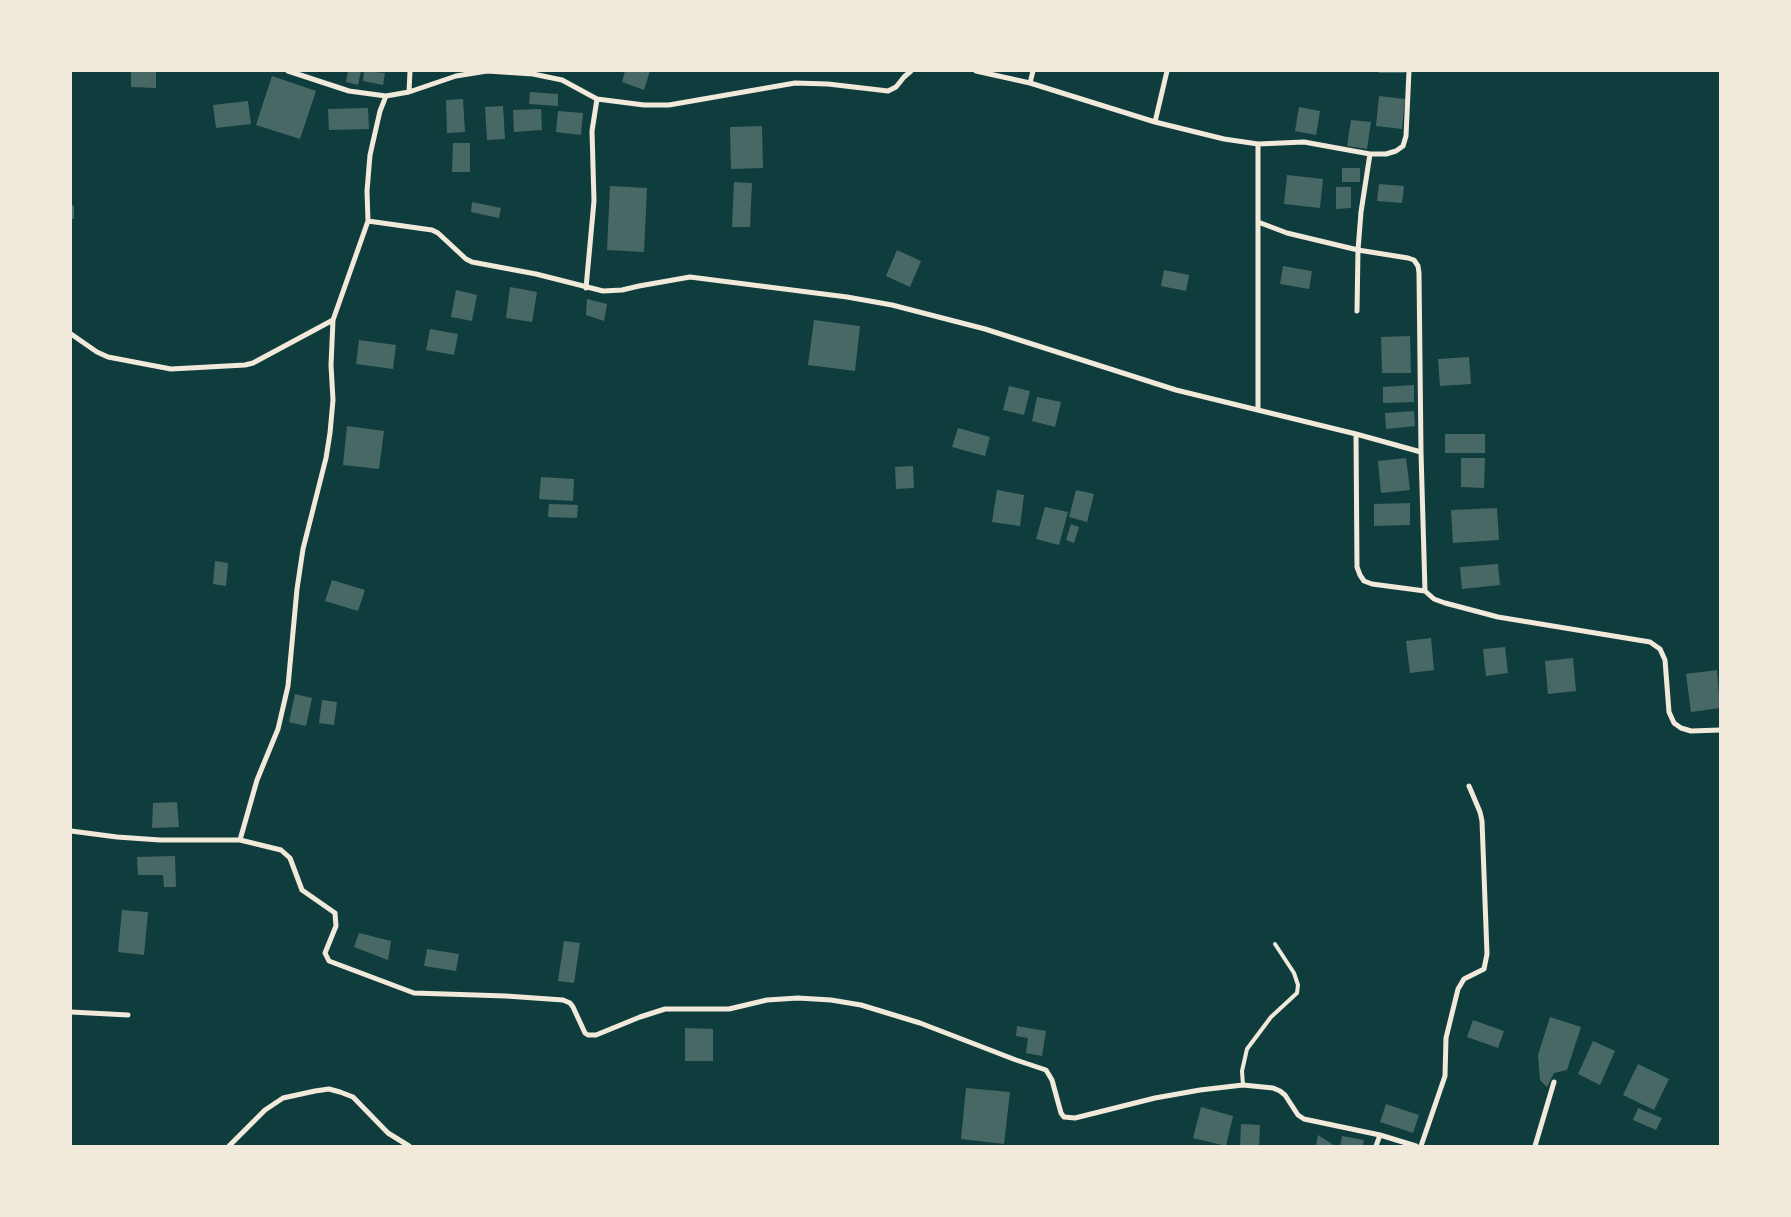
<!DOCTYPE html>
<html>
<head>
<meta charset="utf-8">
<style>
	body { margin:0 }
	#map { position:relative; width:1791px; height:1217px; overflow:hidden; background:#0f3d3e; font-family:"PT Sans",sans-serif }
	canvas { display:block }
	.frame { position:absolute; inset:0; border:72px solid #f1e9da; pointer-events:none }
</style>
</head>
<body>
<div id="map">
<canvas width="1791" height="1217"></canvas>
<div class="frame"></div>
</div>
<script>
const ctx = document.querySelector('canvas').getContext('2d');
ctx.lineJoin = 'round';
function paint(path, color) {
  ctx.fillStyle = color;
  ctx.fill(path, 'evenodd');
}
function poly(rows) {
  const path = new Path2D();
  for (const r of rows) {
    path.moveTo(r[0], r[1]);
    for (let i = 2; i < r.length; i += 2) path.lineTo(r[i], r[i + 1]);
  }
  return path;
}
function strokePath(path, color, width, dash) {
  ctx.strokeStyle = color;
  ctx.lineWidth = width;
  ctx.lineCap = dash ? 'butt' : 'round';
  ctx.setLineDash(dash || []);
  ctx.stroke(path);
}
paint(poly([
	[131,71,156,71,156,88,131,87],
	[348,71,361,71,358,85,346,82],
	[364,71,385,73,383,85,363,81],
	[625,71,650,71,644,90,622,82],
	[1379,71,1405,71,1405,73,1379,73],
	[272,76,316,91,300,139,256,125],
	[530,92,558,94,558,106,529,104],
	[1379,96,1405,99,1402,129,1376,126],
	[463,99,465,132,447,133,446,100],
	[248,101,251,124,216,128,213,105],
	[503,106,505,139,487,140,485,107],
	[1299,107,1320,111,1316,135,1295,131],
	[368,108,369,129,329,130,328,109],
	[541,109,542,130,514,132,513,110],
	[558,111,583,113,581,135,556,132],
	[1351,120,1371,122,1367,149,1347,146],
	[762,126,763,168,731,169,730,127],
	[453,143,470,143,470,172,452,172],
	[1342,168,1360,168,1360,182,1342,182],
	[1287,175,1323,179,1320,208,1284,204],
	[734,182,752,183,750,227,732,227],
	[1379,184,1404,186,1402,203,1377,201],
	[610,186,647,188,644,252,607,250],
	[1336,187,1351,187,1351,208,1336,209],
	[472,202,501,208,499,218,471,212],
	[71,205,74,206,74,219,71,219],
	[897,250,921,261,910,287,886,276],
	[1283,266,1312,271,1309,289,1280,284],
	[1164,270,1189,275,1186,291,1161,286],
	[510,287,537,292,532,322,506,318],
	[456,290,477,295,472,321,451,317],
	[587,299,607,304,604,321,586,315],
	[814,320,860,326,855,371,808,365],
	[430,329,458,334,454,355,426,350],
	[1410,336,1411,373,1382,373,1381,337],
	[359,340,396,345,393,369,356,364],
	[1469,357,1471,384,1440,386,1438,359],
	[1414,385,1414,402,1383,403,1383,387],
	[1009,386,1030,391,1024,415,1003,410],
	[1037,397,1061,402,1055,427,1032,421],
	[1414,411,1415,426,1386,429,1385,413],
	[347,426,384,431,379,469,343,465],
	[958,428,990,437,985,456,952,447],
	[1445,434,1485,434,1485,453,1445,453],
	[1406,458,1410,490,1381,493,1378,461],
	[1461,458,1485,458,1484,488,1461,487],
	[913,466,914,488,896,489,895,467],
	[541,477,574,479,573,501,539,499],
	[997,490,1024,495,1020,526,992,522],
	[1076,490,1094,494,1087,522,1069,517],
	[1410,503,1410,525,1374,526,1374,504],
	[549,504,578,505,577,518,548,517],
	[1045,507,1068,512,1059,545,1036,539],
	[1497,508,1499,540,1453,543,1451,510],
	[1071,524,1079,527,1074,543,1066,540],
	[215,561,228,563,226,586,213,584],
	[1498,564,1500,585,1462,589,1460,567],
	[332,580,365,590,358,611,325,601],
	[1431,638,1434,670,1410,673,1406,641],
	[1505,647,1508,673,1486,676,1483,649],
	[1573,658,1576,691,1548,694,1545,661],
	[1717,670,1720,708,1691,712,1686,674],
	[295,694,312,698,306,726,289,722],
	[322,700,337,702,334,725,319,723],
	[177,802,179,827,152,828,153,803],
	[175,856,176,887,164,887,163,875,138,875,137,857],
	[122,910,148,912,144,955,118,952],
	[359,933,391,941,388,960,354,947],
	[564,941,580,943,574,983,558,981],
	[427,949,459,954,456,971,424,966],
	[1550,1017,1581,1027,1567,1070,1554,1073,1547,1087,1540,1080,1538,1055],
	[1473,1020,1504,1031,1498,1048,1467,1037],
	[1017,1026,1046,1031,1042,1056,1026,1053,1028,1038,1016,1036],
	[685,1028,713,1029,713,1061,685,1061],
	[1593,1041,1615,1051,1600,1085,1578,1074],
	[1638,1064,1669,1079,1654,1110,1623,1095],
	[966,1088,1010,1092,1004,1144,961,1139],
	[1386,1104,1419,1115,1413,1133,1380,1122],
	[1201,1107,1233,1116,1226,1146,1193,1138],
	[1638,1108,1662,1118,1656,1130,1633,1120],
	[1241,1124,1260,1125,1259,1146,1240,1146],
	[1318,1135,1335,1146,1316,1146],
	[1342,1136,1364,1140,1363,1146,1340,1146]
]), '#486865');
strokePath(poly([
	[1243,1085,1242,1071,1247,1049,1271,1017,1297,993,1298,985,1294,973,1275,944]
]), '#f1e9da', 4);
strokePath(poly([
	[288,71,349,91,386,96,409,92,456,76,487,71,533,74,562,80,597,99,644,105,669,105,795,83,828,84,888,91,896,87,904,77,911,71],
	[976,71,1030,83,1155,122,1224,139,1258,144,1304,142,1370,154,1386,154,1396,151,1403,146,1406,136,1409,71],
	[1030,83,1033,71],
	[409,92,410,71],
	[1155,122,1167,71],
	[368,221,432,230,438,233,466,259,472,262,536,274,603,291,622,290,639,286,690,277,847,297,892,305,985,329,1176,390,1356,434,1421,452,1425,591,1434,599,1445,603,1498,617,1650,642,1660,649,1665,660,1669,712,1674,723,1681,728,1691,731,1720,730],
	[1258,222,1287,233,1358,250,1408,258,1414,260,1418,266,1419,273,1421,452],
	[586,288,594,201,592,131,597,99],
	[1357,311,1358,250,1361,212,1370,154],
	[71,334,97,352,108,357,171,369,245,365,253,363,333,320],
	[1258,410,1258,144],
	[1356,434,1357,567,1360,575,1364,581,1372,584,1425,591],
	[71,831,117,837,160,840,240,840,281,850,290,858,302,890,335,913,336,926,325,953,329,961,414,993,506,996,563,1000,570,1003,573,1007,585,1033,588,1035,596,1035,640,1017,665,1009,729,1009,767,1000,798,998,831,1000,861,1005,920,1023,1016,1060,1046,1070,1052,1080,1061,1113,1064,1117,1075,1118,1155,1098,1200,1090,1243,1085,1273,1088,1280,1091,1285,1095,1298,1115,1304,1119,1380,1135,1416,1146],
	[240,840,257,780,278,729,288,686,297,589,303,549,326,458,330,433,333,400,331,365,333,320,368,221,367,191,370,155,380,111,386,96],
	[71,1012,128,1015],
	[229,1146,265,1110,283,1098,315,1091,329,1089,340,1092,353,1097,388,1133,409,1146],
	[1376,1146,1380,1135],
	[1421,1146,1445,1076,1446,1038,1458,989,1464,979,1484,969,1487,954,1482,821,1480,812,1469,786],
	[1535,1146,1554,1082]
]), '#f1e9da', 5);
</script>
</body>
</html>
